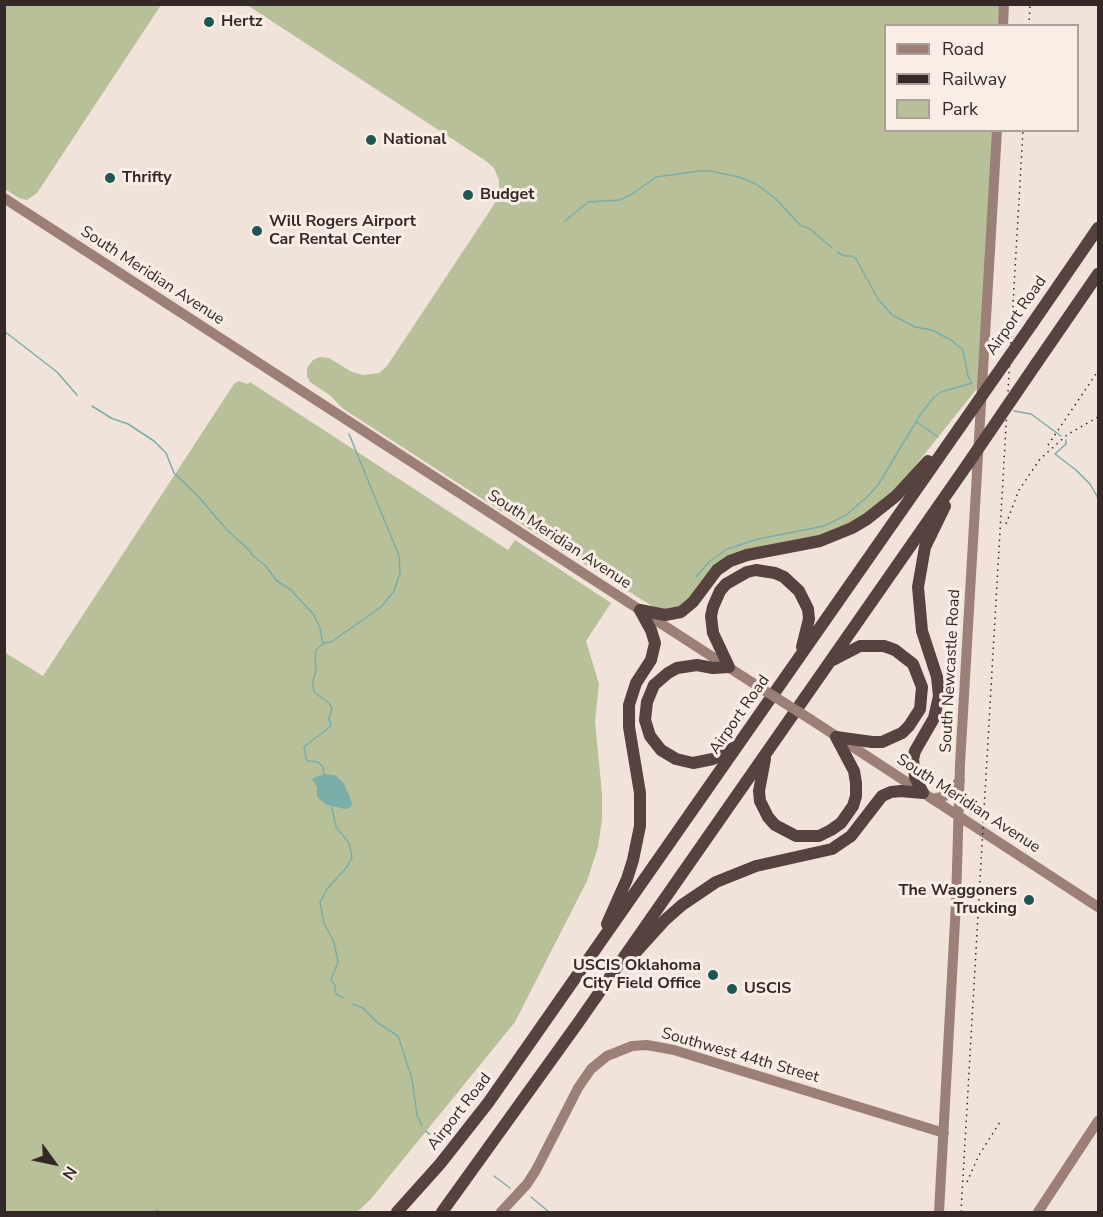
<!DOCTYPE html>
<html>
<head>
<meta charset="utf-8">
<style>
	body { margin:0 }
	#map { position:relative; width:1103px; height:1217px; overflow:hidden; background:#f1e3da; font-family:"Nunito Sans",sans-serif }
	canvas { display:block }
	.frame { position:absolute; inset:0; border:6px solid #352927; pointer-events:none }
	.legend { position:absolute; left:884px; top:24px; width:195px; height:108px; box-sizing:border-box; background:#f9eee6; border:2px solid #ab9f9a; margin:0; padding:8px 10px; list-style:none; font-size:18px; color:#352927 }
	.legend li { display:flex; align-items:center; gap:12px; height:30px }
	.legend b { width:30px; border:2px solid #ab9f9a }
	.north { position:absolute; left:24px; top:1133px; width:60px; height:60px; -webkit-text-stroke:4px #f9eee6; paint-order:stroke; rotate:123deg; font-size:16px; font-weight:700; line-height:24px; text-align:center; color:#352927 }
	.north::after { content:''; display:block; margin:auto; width:21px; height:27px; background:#352927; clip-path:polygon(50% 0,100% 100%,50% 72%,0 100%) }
</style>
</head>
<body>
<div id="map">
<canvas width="1103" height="1217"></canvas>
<div class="frame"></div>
<ul class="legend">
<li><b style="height:8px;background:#9c8077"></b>Road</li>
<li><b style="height:8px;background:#352927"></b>Railway</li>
<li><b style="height:16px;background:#b8c09a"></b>Park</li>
</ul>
<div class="north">N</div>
</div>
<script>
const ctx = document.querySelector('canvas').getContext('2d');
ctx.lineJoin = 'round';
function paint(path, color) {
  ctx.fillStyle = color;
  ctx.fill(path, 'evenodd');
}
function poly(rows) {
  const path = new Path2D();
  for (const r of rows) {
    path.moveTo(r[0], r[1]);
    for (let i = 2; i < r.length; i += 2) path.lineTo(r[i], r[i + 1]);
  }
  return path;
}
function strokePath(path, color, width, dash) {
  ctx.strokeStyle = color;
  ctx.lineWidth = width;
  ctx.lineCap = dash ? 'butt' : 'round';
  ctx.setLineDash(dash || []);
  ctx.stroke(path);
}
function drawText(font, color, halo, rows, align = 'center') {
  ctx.font = font + ' "Nunito Sans",sans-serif';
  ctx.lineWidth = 6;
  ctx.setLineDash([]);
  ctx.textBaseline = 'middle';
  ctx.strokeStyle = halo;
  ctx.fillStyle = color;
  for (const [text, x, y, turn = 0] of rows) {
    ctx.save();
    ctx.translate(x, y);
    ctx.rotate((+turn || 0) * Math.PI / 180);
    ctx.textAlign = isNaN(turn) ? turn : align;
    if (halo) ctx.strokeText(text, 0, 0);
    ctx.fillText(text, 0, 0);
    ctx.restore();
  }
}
paint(poly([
	[4,5,161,5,37,193,27,200,19,198,5,189],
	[247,5,1001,5,1000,25,886,26,886,130,994,131,979,386,887,501,831,534,746,552,690,601,677,610,657,609,552,544,342,408,331,396,310,382,307,376,307,368,313,360,320,357,329,358,352,372,363,375,379,373,387,366,495,203,499,192,499,180,494,168,486,161],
	[238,381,248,384,250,382,508,550,515,540,611,603,586,641,599,684,595,722,602,793,602,819,598,847,587,881,515,1022,370,1200,357,1212,5,1212,4,652,43,676,234,384]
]), '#b8c09a');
paint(poly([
	[324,774,335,775,343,782,351,800,352,805,349,808,345,809,327,805,317,797,317,787,312,779]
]), '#79aea9');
strokePath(poly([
	[565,221,588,202,620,200,632,194,656,177,699,171,710,171,739,177,756,184,775,198,800,225,810,229,832,248],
	[4,331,57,372,77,395],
	[92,406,111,418,128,424,154,441,166,453,174,473,197,495,227,530,250,551,252,555,265,565,277,581,290,589,314,615,320,628,323,644,316,650,315,656,316,671,313,680,313,687,315,693,329,703,332,708,329,719,331,726,304,747,306,759,308,761,318,762,323,767,324,776],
	[1014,411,1031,414,1061,436],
	[917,422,938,437],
	[1066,440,1066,444,1055,454,1076,470,1090,484,1098,498],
	[696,577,710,561,727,549,758,539,824,526,846,515,867,497,878,485,920,415,934,397,941,392,972,383,968,376,963,350,951,340,932,330,915,327,892,315,878,299,856,259,853,256,844,256,837,252],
	[324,643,331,642,381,607,394,591,400,573,399,556,349,434],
	[331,804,336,827,349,843,352,857,347,867,327,889,320,902,324,923,334,942,338,962,331,980,335,985,336,994,343,998],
	[353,1004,363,1008,378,1023,398,1036,412,1079,417,1115,422,1126],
	[426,1131,429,1134,438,1133,442,1140],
	[494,1176,510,1188],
	[531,1197,549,1212],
	[155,1212,157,1210,159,1212]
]), '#79aea9', 1.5);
strokePath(poly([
	[1003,26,1004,4],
	[4,198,759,687],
	[810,719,1098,907],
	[932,799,949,795,960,780],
	[501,1212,527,1184,536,1170,578,1088,591,1069,607,1056,632,1046,647,1045,674,1050,944,1133],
	[939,1212,956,903,960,764,997,130],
	[1038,1212,1098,1121]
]), '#9c8077', 10);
strokePath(poly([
	[1032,324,1098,228],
	[1036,364,1098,274],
	[640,610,665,615,681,612,693,602,717,570,730,561,747,555,820,541,852,528,867,519,896,496,928,461],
	[833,660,860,646,884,646,895,650,913,664,922,687,920,709,909,726,902,733,882,742,872,742,836,737],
	[735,747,713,759,693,763,676,759,661,750,650,736,645,720,647,702,654,685,668,673,677,668,697,665,713,668,729,667,713,633,711,616,713,607,720,591,726,584,747,572,756,570,775,573,784,577,799,591,808,609,809,619,802,647],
	[765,759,759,791,760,801,768,817,775,825,796,836,819,836,831,830,841,823,853,806,856,796,856,783,854,771,836,737],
	[923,793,915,777,913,759,915,751,934,718,939,696,937,677,922,631,918,587,925,547,945,506],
	[607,924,627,879,633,860,640,826,640,793,629,727,629,705,636,683,651,660,655,643,651,630,640,610],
	[636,952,665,920,682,905,716,882,756,866,832,849,851,836,882,796,891,792,901,791,923,793],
	[397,1212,440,1164,488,1103,960,427],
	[442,1212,578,1023,967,465]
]), '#56423e', 12);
strokePath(poly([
	[1029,26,1030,4],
	[1048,445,1098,371],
	[1006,524,1019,490,1040,459,1067,435,1098,417],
	[967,1182,979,1155,1000,1122],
	[961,1212,1023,130]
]), '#352927', 1.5, [1.5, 4.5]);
strokePath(poly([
	[759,687,810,719]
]), '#9c8077', 10);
strokePath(poly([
	[960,427,1032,324],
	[967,465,1036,364]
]), '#56423e', 12);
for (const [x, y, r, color] of [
	[209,22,6,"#1d5652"],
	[371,140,6,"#1d5652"],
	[110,178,6,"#1d5652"],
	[468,195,6,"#1d5652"],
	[257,231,6,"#1d5652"],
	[1029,900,6,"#1d5652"],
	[713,975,6,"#1d5652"],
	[732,989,6,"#1d5652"]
]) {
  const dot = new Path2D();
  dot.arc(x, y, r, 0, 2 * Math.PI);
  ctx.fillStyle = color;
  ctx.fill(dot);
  strokePath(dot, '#f9eee6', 2);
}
drawText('bold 16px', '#352927', '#f9eee6', [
	["Hertz",221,22],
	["National",383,140],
	["Thrifty",122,178],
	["Budget",480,195],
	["Will Rogers Airport",269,222],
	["Car Rental Center",269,240],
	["The Waggoners",1017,891,"right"],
	["Trucking",1017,909,"right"],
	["USCIS Oklahoma",701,966,"right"],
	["City Field Office",701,984,"right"],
	["USCIS",744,989]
], 'left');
drawText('16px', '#352927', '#f9eee6', [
	["South Meridian Avenue",152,276,33],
	["Airport Road",1017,316,-55],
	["South Meridian Avenue",559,540,33],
	["South Newcastle Road",951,671,-87],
	["Airport Road",740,715,-55],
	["South Meridian Avenue",968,804,33],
	["Southwest 44th Street",740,1056,16],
	["Airport Road",460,1112,-52]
]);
</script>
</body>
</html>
